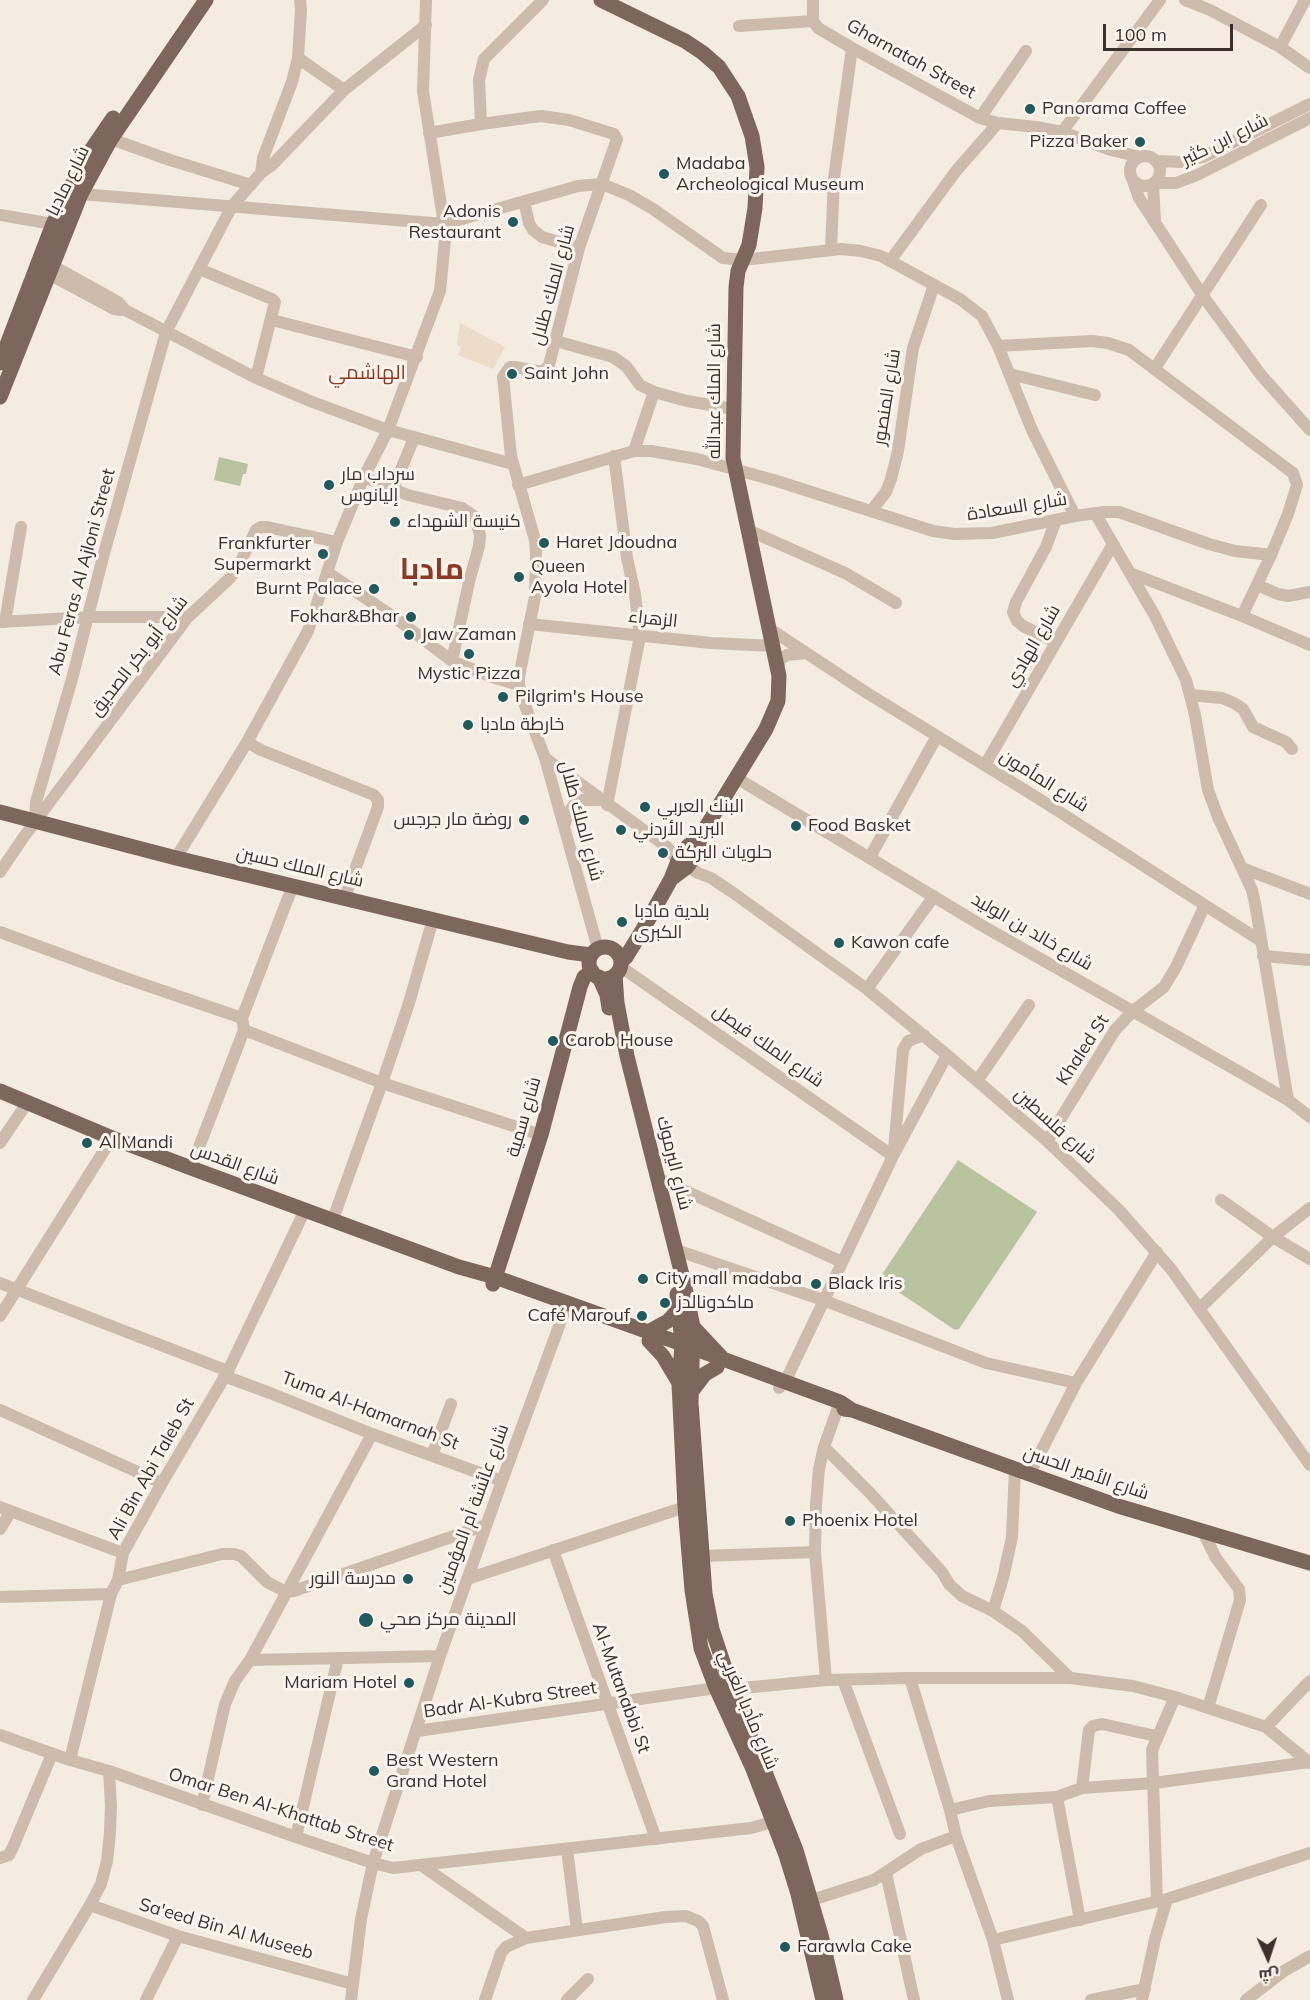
<!DOCTYPE html>
<html>
<head>
<meta charset="utf-8">
<style>
	body { margin:0 }
	#map { position:relative; width:1310px; height:2000px; overflow:hidden; background:#f4ebe1; font-family:Mulish,Cairo,sans-serif }
	canvas { display:block }
	.north { position:absolute; left:1238px; top:1928px; width:60px; height:60px; -webkit-text-stroke:4px #fbf5ee; paint-order:stroke; rotate:177deg; font-size:16px; font-weight:700; line-height:24px; text-align:center; color:#3b302b }
	.north::after { content:''; display:block; margin:auto; width:21px; height:27px; background:#3b302b; clip-path:polygon(50% 0,100% 100%,50% 72%,0 100%) }
	.scale { position:absolute; left:1103px; top:24px; width:130px; height:27px; box-sizing:border-box; border:3px solid #3b302b; border-top:0; padding-left:8px; font-size:18px; line-height:21px; white-space:nowrap; color:#3b302b; -webkit-text-stroke:4px #fbf5ee; paint-order:stroke }
</style>
</head>
<body>
<div id="map">
<canvas width="1310" height="2000"></canvas>
<div class="north">ش</div>
<div class="scale">100 m</div>
</div>
<script>
const ctx = document.querySelector('canvas').getContext('2d');
ctx.lineJoin = 'round';
function paint(path, color) {
  ctx.fillStyle = color;
  ctx.fill(path, 'evenodd');
}
function poly(rows) {
  const path = new Path2D();
  for (const r of rows) {
    if (r.length === 3) {
      path.moveTo(r[0] + r[2], r[1]);
      path.arc(r[0], r[1], r[2], 0, 2 * Math.PI);
      continue;
    }
    path.moveTo(r[0], r[1]);
    for (let i = 2; i < r.length; i += 2) path.lineTo(r[i], r[i + 1]);
  }
  return path;
}
function strokePath(path, color, width, dash) {
  ctx.strokeStyle = color;
  ctx.lineWidth = width;
  ctx.lineCap = dash ? 'butt' : 'round';
  ctx.setLineDash(dash || []);
  ctx.stroke(path);
}
function drawText(font, color, halo, rows, align = 'center') {
  ctx.font = font + ' Mulish,Cairo,sans-serif';
  ctx.lineWidth = 6;
  ctx.setLineDash([]);
  ctx.textBaseline = 'middle';
  ctx.strokeStyle = halo;
  ctx.fillStyle = color;
  for (const [text, x, y, turn = 0] of rows) {
    ctx.save();
    ctx.translate(x, y);
    ctx.rotate((+turn || 0) * Math.PI / 180);
    ctx.textAlign = isNaN(turn) ? turn : align;
    if (halo) ctx.strokeText(text, 0, 0);
    ctx.fillText(text, 0, 0);
    ctx.restore();
  }
}
paint(poly([
	[219,457,248,464,246,474,243,474,240,486,214,480],
	[958,1160,1037,1212,959,1329,955,1330,879,1279]
]), '#b8c4a0');
paint(poly([
	[460,323,505,347,493,369,458,355,461,347,457,344]
]), '#ecdcc8');
strokePath(poly([
	[1185,0,1210,10,1280,47,1310,68],
	[813,21,818,28,852,48,980,118,998,123,1036,127,1062,132,1111,150,1140,157],
	[813,21,813,0],
	[739,26,813,21],
	[1280,47,1305,0],
	[298,58,344,90],
	[980,118,1026,51],
	[481,124,479,80,484,59,543,0],
	[1062,132,1160,0],
	[429,133,481,124,541,116,569,120,614,134,617,139,579,248,549,365,544,371,536,371,515,367,510,367,503,377,511,456,535,540,536,553,535,597,519,677,519,685,523,700,545,758,598,949],
	[111,139,170,160,251,185],
	[1145,171,15],
	[1156,161,1182,162,1203,157,1310,104],
	[261,173,263,158,292,82,298,58,301,10,300,0],
	[1132,178,1139,198,1203,296,1261,375,1310,430],
	[1154,183,1176,183,1197,175,1310,118],
	[1153,184,1155,221],
	[81,194,444,224,578,186,602,184,629,195,653,209,723,258,743,260,841,249,861,251,881,256,960,299,982,316,998,346,1032,430,1075,516],
	[524,201,529,223,533,230,542,237,579,248],
	[0,215,53,224],
	[831,249,834,178,852,48],
	[890,261,956,171,998,123],
	[46,262,118,302,125,310,256,378,310,401,388,430,513,464],
	[199,269,272,299,275,302,256,378],
	[43,271,114,309,121,310],
	[272,320,417,357],
	[556,341,613,357,626,366,640,385,654,392,687,401,734,409],
	[998,346,1092,341,1108,343,1129,350,1293,473,1297,485,1288,514,1271,555,1242,616],
	[1155,368,1261,205],
	[1010,374,1095,395],
	[634,451,654,392],
	[364,477,408,495,462,508,475,517,480,535,479,546,469,582,452,661],
	[518,485,634,451,651,451,697,459,777,481,933,531,954,534,992,533,1075,516,1104,512,1119,512,1209,544,1235,551,1271,555],
	[393,489,414,438],
	[871,511,886,492,891,479,898,451,913,348,934,285],
	[1095,513,1155,616,1186,680,1195,715,1208,790,1218,817,1252,890,1255,903,1288,1100],
	[748,530,845,573,896,603],
	[327,572,398,620,452,661,492,677,519,685],
	[1130,573,1242,616,1310,645],
	[1257,585,1278,594,1288,596,1310,592],
	[0,622,89,617,188,617],
	[5,622,21,527],
	[529,624,711,643,774,646],
	[770,629,867,693,1033,795,1261,941],
	[1056,642,1023,626,1017,621,1013,612,1016,602,1046,547,1056,520],
	[778,666,781,659,787,655,806,653],
	[1190,695,1222,698,1234,703,1243,709,1253,727,1286,742,1292,749],
	[247,742,261,750,374,795,378,800,378,807,345,897],
	[545,758,667,847,678,861,698,873,711,878,732,892,867,989,947,1055,1047,1141,1119,1210,1171,1269,1310,1465],
	[985,765,1113,544],
	[735,777,981,925,1238,1071,1288,1100,1310,1117],
	[607,805,640,636,635,594,627,558,614,456],
	[35,821,36,802,72,679,103,557,166,332,232,206,261,173,272,165,344,90,426,25],
	[564,826,569,812,576,802,583,800,602,800],
	[870,857,937,736],
	[176,858,247,742,308,631,337,542,364,477,388,430,440,291,445,240,444,224,423,91,426,0],
	[1242,868,1310,894],
	[0,872,23,838,188,617,230,578,238,567,256,530,261,527,267,527,337,542],
	[0,932,125,978,242,1018],
	[1263,956,1310,960],
	[621,967,893,1156],
	[867,989,934,896],
	[244,1030,382,1083,541,1135],
	[977,1081,1029,1005],
	[1047,1141,1115,1030,1133,1011,1164,987,1176,967,1205,905],
	[0,1143,27,1103],
	[894,1149,903,1050,908,1041,924,1035],
	[191,1168,244,1030,242,1018,293,885],
	[657,1178,842,1262],
	[1221,1200,1273,1237,1310,1259],
	[333,1219,382,1083,409,1003,433,919],
	[676,1250,823,1300,986,1363,1076,1383],
	[0,1283,228,1371],
	[1200,1308,1273,1237,1310,1208],
	[0,1316,112,1138],
	[224,1376,270,1393,372,1434,502,1481],
	[779,1388,785,1382,893,1156,947,1055],
	[0,1410,162,1483],
	[824,1447,870,1493,942,1572,949,1584,962,1596,993,1611,1022,1631,1070,1678],
	[432,1455,451,1404],
	[1030,1473,1076,1383,1157,1252],
	[0,1507,123,1553],
	[0,1529,11,1511],
	[1203,1532,1216,1558,1239,1589,1240,1600,1208,1708],
	[553,1550,656,1839],
	[702,1556,815,1552],
	[467,1579,685,1507],
	[118,1580,222,1554,234,1554,241,1556,267,1582,286,1592,294,1591,486,1525],
	[0,1597,111,1594],
	[993,1611,1003,1578,1012,1537,1015,1468],
	[250,1660,440,1656],
	[910,1678,950,1810,989,1801,1057,1797,1082,1788,1089,1730,1093,1726,1102,1724,1156,1736],
	[826,1680,815,1552,816,1505,819,1469,824,1447,840,1402],
	[843,1680,900,1834],
	[732,1689,826,1680,910,1678,1070,1678,1133,1686,1175,1697,1266,1727,1310,1763],
	[1266,1727,1310,1681],
	[417,1731,716,1688],
	[0,1735,70,1760,109,1771,296,1837,373,1863,393,1868,751,1828,772,1822],
	[70,1760,111,1594,118,1580,123,1553,162,1483,228,1371,305,1210],
	[1082,1788,1154,1783,1309,1762],
	[1057,1797,1080,1920],
	[202,1805,225,1704,235,1681,250,1660,372,1434],
	[950,1810,956,1836,993,1940,1008,2000],
	[296,1837,338,1658],
	[567,1849,577,1930],
	[0,1858,9,1855,13,1847,52,1754],
	[421,1865,526,1938],
	[886,1873,914,2000],
	[812,1900,874,1880,921,1849,956,1836],
	[1157,1901,1152,1750,1175,1697],
	[90,1905,178,1936,353,1984],
	[993,1940,1163,1900],
	[33,2000,90,1905,101,1884,107,1861,110,1833,111,1805,109,1771],
	[146,2000,178,1936],
	[351,2000,361,1919,373,1863,440,1656,502,1481,565,1310],
	[485,2000,501,1953,506,1947,526,1938,666,1917,686,1916,698,1921,703,1926,723,2000],
	[567,2000,588,1979],
	[1091,2000,1145,1989],
	[1142,2000,1155,1939,1167,1899,1310,1853],
	[1246,2000,1284,1971,1310,1956]
]), '#cdbbac', 12);
strokePath(poly([
	[601,0,685,41,703,53,719,67,738,96,752,136,757,167,755,208,749,245,738,271,736,287,733,458,779,676,778,701,766,729,700,837,688,846,678,861,671,879,642,931,626,957,621,962],
	[0,363,53,224,83,162,113,118],
	[0,397,81,194,111,139,206,0],
	[0,812,176,858,568,952,591,955],
	[671,879,687,867,693,859,699,845,700,837],
	[605,963,16],
	[615,975,617,1003,627,1056,684,1283,693,1327,691,1403,705,1594,712,1629,732,1689,796,1850,821,1935,836,2000],
	[599,977,607,995,609,1008],
	[0,1091,112,1138,191,1168,459,1267,495,1277,682,1344,840,1402,852,1410],
	[493,1284,541,1135,580,987,584,977,592,971],
	[677,1294,682,1344,679,1384,685,1507,692,1590,701,1648,716,1688,753,1769,786,1855,798,1894,823,2000],
	[693,1327,723,1359],
	[648,1332,668,1321,679,1309],
	[649,1341,663,1356,679,1383],
	[692,1391,705,1374,717,1367],
	[844,1409,852,1410,1118,1506,1310,1563]
]), '#7d675c', 15);
for (const [x, y, r, color] of [
	[1030,109,6,"#1f5a5e"],
	[1140,142,6,"#1f5a5e"],
	[664,174,6,"#1f5a5e"],
	[513,222,6,"#1f5a5e"],
	[512,374,6,"#1f5a5e"],
	[329,485,6,"#1f5a5e"],
	[395,522,6,"#1f5a5e"],
	[544,543,6,"#1f5a5e"],
	[323,554,6,"#1f5a5e"],
	[519,577,6,"#1f5a5e"],
	[374,589,6,"#1f5a5e"],
	[411,617,6,"#1f5a5e"],
	[409,635,6,"#1f5a5e"],
	[469,654,6,"#1f5a5e"],
	[503,697,6,"#1f5a5e"],
	[468,725,6,"#1f5a5e"],
	[645,807,6,"#1f5a5e"],
	[524,820,6,"#1f5a5e"],
	[796,826,6,"#1f5a5e"],
	[621,830,6,"#1f5a5e"],
	[663,853,6,"#1f5a5e"],
	[622,922,6,"#1f5a5e"],
	[839,943,6,"#1f5a5e"],
	[553,1041,6,"#1f5a5e"],
	[87,1143,6,"#1f5a5e"],
	[643,1279,6,"#1f5a5e"],
	[816,1284,6,"#1f5a5e"],
	[665,1303,6,"#1f5a5e"],
	[642,1316,6,"#1f5a5e"],
	[790,1521,6,"#1f5a5e"],
	[408,1579,6,"#1f5a5e"],
	[366,1620,8,"#1f5a5e"],
	[409,1683,6,"#1f5a5e"],
	[374,1771,6,"#1f5a5e"],
	[785,1947,6,"#1f5a5e"]
]) {
  const dot = new Path2D();
  dot.arc(x, y, r, 0, 2 * Math.PI);
  ctx.fillStyle = color;
  ctx.fill(dot);
  strokePath(dot, '#fbf5ee', 2);
}
drawText('18px', '#3b302b', '#fbf5ee', [
	["Gharnatah Street",911,59,29],
	["شارع ابن كثير",1225,140,-26],
	["شارع مادبا",68,181,-64],
	["شارع الملك طلال",553,285,-75],
	["شارع الملك عبدالله",715,391,-90],
	["شارع المنصور",887,397,-81],
	["شارع السعادة",1017,507,-9],
	["Abu Feras Al Ajloni Street",82,572,-75],
	["الزهراء",653,619,6],
	["شارع الهادي",1033,646,-60],
	["شارع أبو بكر الصديق",139,656,-52],
	["شارع المأمون",1044,781,32],
	["شارع الملك طلال",581,821,75],
	["شارع الملك حسين",300,867,13],
	["شارع خالد بن الوليد",1032,932,30],
	["شارع الملك فيصل",768,1046,35],
	["Khaled St",1083,1050,-57],
	["شارع سمية",524,1117,-74],
	["شارع فلسطين",1055,1126,42],
	["شارع اليرموك",674,1163,76],
	["شارع القدس",235,1164,20],
	["Tuma Al-Hamarnah St",370,1411,21],
	["Ali Bin Abi Taleb St",151,1469,-61],
	["شارع الأمير الحسن",1086,1473,19],
	["شارع عائشة أم المؤمنين",473,1509,-70],
	["Al-Mutanabbi St",621,1688,70],
	["Badr Al-Kubra Street",510,1700,-8],
	["شارع مأدبا الغربي",748,1710,67],
	["Omar Ben Al-Khattab Street",281,1810,18],
	["Sa'eed Bin Al Museeb",226,1929,16]
]);
drawText('18px', '#3b302b', '#fbf5ee', [
	["Panorama Coffee",1042,109],
	["Pizza Baker",1128,142,"right"],
	["Madaba",676,164],
	["Archeological Museum",676,185],
	["Adonis",501,212,"right"],
	["Restaurant",501,233,"right"],
	["Saint John",524,374],
	["سرداب مار",341,475],
	["إليانوس",341,496],
	["كنيسة الشهداء",407,522],
	["Haret Jdoudna",556,543],
	["Frankfurter",311,544,"right"],
	["Supermarkt",311,565,"right"],
	["Queen",531,567],
	["Ayola Hotel",531,588],
	["Burnt Palace",362,589,"right"],
	["Fokhar&Bhar",399,617,"right"],
	["Jaw Zaman",421,635],
	["Mystic Pizza",469,674,"center"],
	["Pilgrim's House",515,697],
	["خارطة مادبا",480,725],
	["البنك العربي",657,807],
	["روضة مار جرجس",512,820,"right"],
	["Food Basket",808,826],
	["البريد الأردني",633,830],
	["حلويات البركة",675,853],
	["بلدية مادبا",634,912],
	["الكبرى",634,933],
	["Kawon cafe",851,943],
	["Carob House",565,1041],
	["Al Mandi",99,1143],
	["City mall madaba",655,1279],
	["Black Iris",828,1284],
	["ماكدونالدز",677,1303],
	["Café Marouf",630,1316,"right"],
	["Phoenix Hotel",802,1521],
	["مدرسة النور",396,1579,"right"],
	["المدينة مركز صحي",380,1620],
	["Mariam Hotel",397,1683,"right"],
	["Best Western",386,1761],
	["Grand Hotel",386,1782],
	["Farawla Cake",797,1947]
], 'left');
drawText('20px', '#8c3b22', '#fbf5ee', [
	["الهاشمي",367,373]
]);
drawText('bold 30px', '#8c3b22', '#fbf5ee', [
	["مادبا",432,570]
]);
</script>
</body>
</html>
